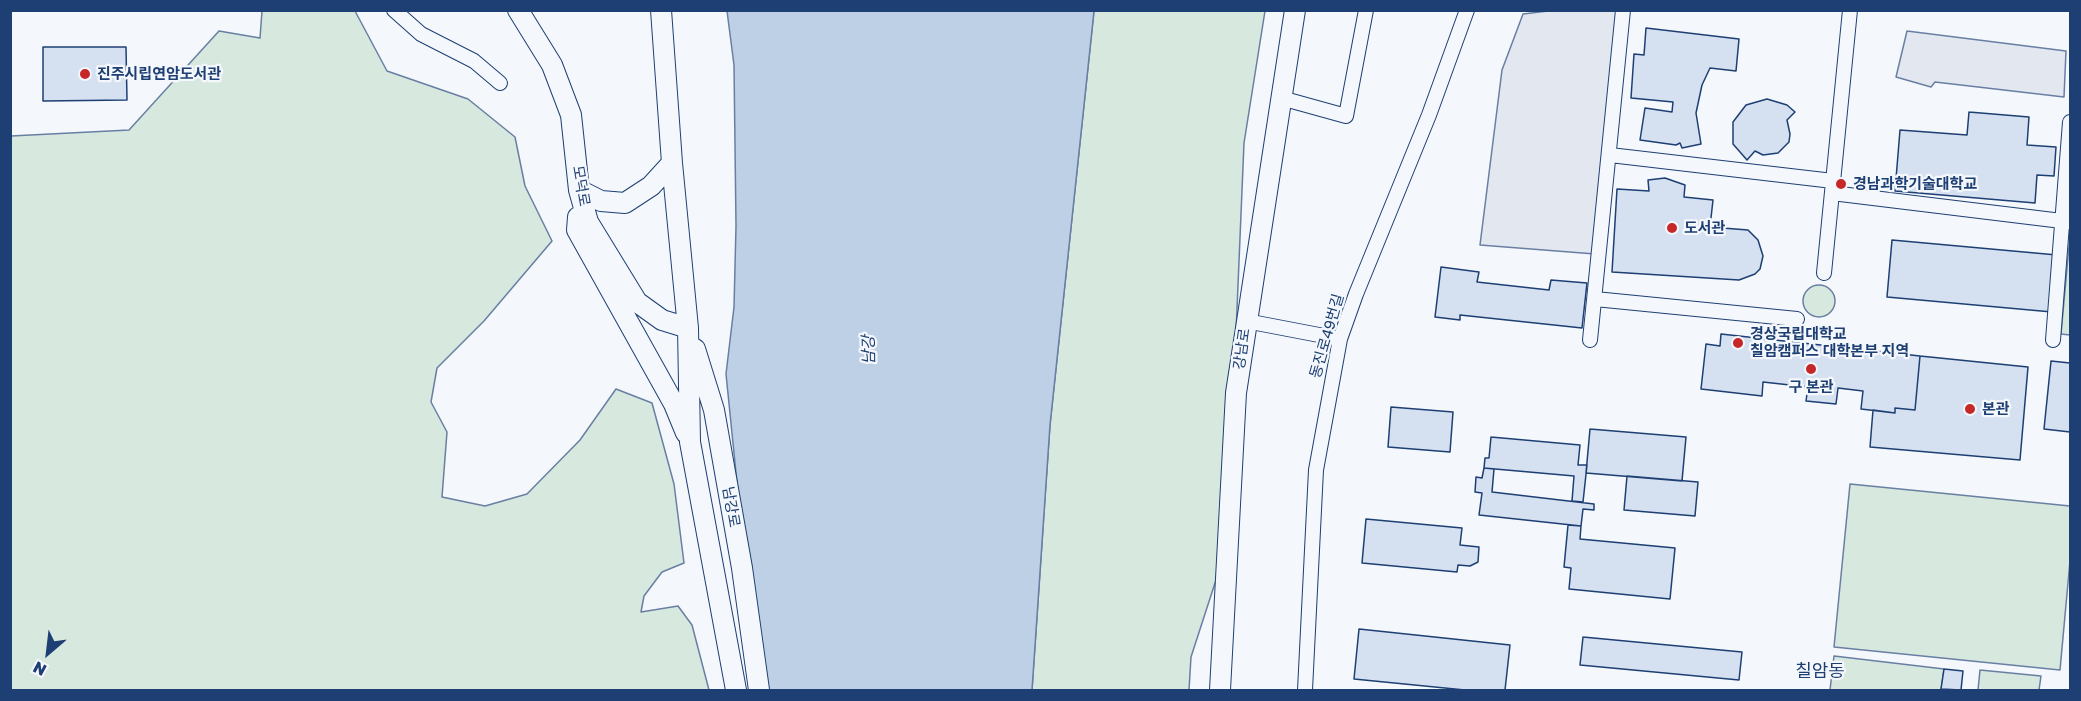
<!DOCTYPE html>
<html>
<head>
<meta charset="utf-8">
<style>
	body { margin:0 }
	#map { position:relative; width:2081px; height:701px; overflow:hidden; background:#f4f7fb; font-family:"Golos Text",sans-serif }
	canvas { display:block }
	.frame { position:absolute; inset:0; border:12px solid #1d3f73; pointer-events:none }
	.north { position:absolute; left:18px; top:623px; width:60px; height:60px; -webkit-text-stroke:4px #f4f7fb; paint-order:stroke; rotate:208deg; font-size:16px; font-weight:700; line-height:24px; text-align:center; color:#1d3f73 }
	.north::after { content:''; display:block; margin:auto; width:21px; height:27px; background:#1d3f73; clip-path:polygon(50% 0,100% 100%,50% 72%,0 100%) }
</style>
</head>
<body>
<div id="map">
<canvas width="2081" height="701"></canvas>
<div class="frame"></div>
<div class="north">N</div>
</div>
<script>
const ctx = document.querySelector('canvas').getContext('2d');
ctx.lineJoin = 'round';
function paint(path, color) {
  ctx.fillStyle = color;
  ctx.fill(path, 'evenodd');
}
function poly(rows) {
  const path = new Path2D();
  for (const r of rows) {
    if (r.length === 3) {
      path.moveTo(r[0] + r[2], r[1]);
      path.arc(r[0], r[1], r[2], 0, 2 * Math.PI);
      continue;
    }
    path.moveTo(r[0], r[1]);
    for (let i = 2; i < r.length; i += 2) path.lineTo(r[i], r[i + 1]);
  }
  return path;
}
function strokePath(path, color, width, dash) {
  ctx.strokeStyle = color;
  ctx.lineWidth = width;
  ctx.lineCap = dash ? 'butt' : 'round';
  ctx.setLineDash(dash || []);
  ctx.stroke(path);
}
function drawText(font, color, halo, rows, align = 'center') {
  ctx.font = font + ' "Golos Text","Noto Sans KR",sans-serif';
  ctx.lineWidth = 4.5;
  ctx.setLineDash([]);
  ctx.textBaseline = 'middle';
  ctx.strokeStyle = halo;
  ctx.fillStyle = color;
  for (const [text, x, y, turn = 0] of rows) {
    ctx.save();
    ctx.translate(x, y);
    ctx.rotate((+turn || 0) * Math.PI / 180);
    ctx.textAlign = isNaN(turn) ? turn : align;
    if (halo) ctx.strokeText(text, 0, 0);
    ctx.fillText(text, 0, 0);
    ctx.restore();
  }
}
const green = poly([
	[262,11,355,11,387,71,468,99,515,137,525,186,552,241,484,321,437,368,431,402,447,432,442,497,485,506,527,494,580,440,616,389,652,403,674,484,684,563,662,572,644,596,641,612,678,606,692,625,709,690,11,690,11,136,129,130,219,31,260,38,262,11],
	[1094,11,1265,11,1244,143,1227,546,1191,657,1189,690,1032,690,1050,425,1094,11],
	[2070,235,2070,335,2061,334,2070,235],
	[1819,301,16],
	[1850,484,2070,506,2070,561,2060,670,1834,647,1850,484],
	[1834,656,1944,669,1941,690,1830,690,1834,656],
	[1980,670,2041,676,2039,690,1978,690,1980,670]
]);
paint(green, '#d7e8df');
strokePath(green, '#687fa3', 1.5);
const parking = poly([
	[1557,10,1620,11,1595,254,1480,245,1502,70,1523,14,1557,10],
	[1907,31,2066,51,2064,97,1935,82,1931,87,1896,77,1907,31]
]);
paint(parking, '#e3e8f0');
strokePath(parking, '#687fa3', 1.5);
const water = poly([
	[727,11,1094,11,1050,425,1032,690,758,690,726,374,734,307,736,226,734,65,727,11]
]);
paint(water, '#bed0e5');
strokePath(water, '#687fa3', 1.5);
const building = poly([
	[1646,28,1739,39,1736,71,1710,68,1702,85,1696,113,1701,144,1682,148,1680,143,1676,145,1640,140,1645,108,1672,112,1673,102,1631,98,1634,54,1644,55,1646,28],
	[43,47,126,47,127,100,43,101,43,47],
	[1767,99,1787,105,1795,112,1787,120,1790,134,1789,142,1778,153,1763,155,1755,151,1747,160,1733,144,1733,122,1746,105,1767,99],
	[1969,112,2029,117,2027,145,2056,147,2054,176,2037,175,2035,203,1895,191,1900,130,1967,135,1969,112],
	[1665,178,1685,185,1684,197,1713,200,1710,227,1748,230,1758,240,1763,256,1760,269,1755,274,1739,280,1612,272,1617,189,1649,191,1648,180,1665,178],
	[1892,240,2057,255,2052,312,1887,297,1892,240],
	[1441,267,1479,272,1477,282,1549,290,1551,280,1587,283,1582,328,1460,315,1460,320,1435,317,1441,267],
	[1721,334,1920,356,1915,410,1895,408,1895,413,1861,409,1863,391,1838,388,1836,404,1806,401,1808,387,1763,382,1762,396,1701,389,1706,344,1720,346,1721,334],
	[1920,356,2028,367,2020,460,1870,447,1873,410,1895,413,1895,408,1915,410,1920,356],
	[2051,361,2070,363,2070,432,2044,429,2051,361],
	[1391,407,1453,412,1450,452,1388,447,1391,407],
	[1590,429,1686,437,1682,481,1586,473,1590,429],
	[1491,437,1580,445,1578,465,1587,465,1583,502,1572,501,1574,476,1484,468,1485,458,1489,458,1491,437],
	[1484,468,1494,469,1492,492,1594,504,1594,510,1583,509,1581,526,1479,515,1482,493,1475,492,1476,477,1482,478,1484,468],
	[1627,476,1698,482,1695,516,1624,510,1627,476],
	[1366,519,1462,528,1460,545,1479,547,1478,562,1470,566,1458,565,1457,572,1362,563,1366,519],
	[1568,525,1581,526,1580,539,1675,548,1670,599,1569,589,1571,568,1564,567,1568,525],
	[1359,629,1510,645,1505,690,1465,690,1354,679,1359,629],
	[1583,637,1742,652,1739,680,1580,665,1583,637],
	[1944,669,1963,671,1961,690,1941,689,1944,669]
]);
paint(building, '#d5e0f0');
strokePath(building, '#1d3f73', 1.5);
const street = poly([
	[394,10,421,34,474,61,500,83],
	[1281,98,1346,116,1366,10],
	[1610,155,1833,181],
	[1832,193,2070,222],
	[1824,273,1850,10],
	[1595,299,1797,319],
	[1246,321,1340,339],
	[1590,340,1623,10],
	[2053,340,2070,122],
	[1305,690,1316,470,1340,339,1356,294,1429,115,1467,10]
]);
const secondary = poly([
	[518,10,552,65,571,115,579,190,588,222,637,302,662,320,688,328],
	[661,10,672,163,688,328,690,442,736,690],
	[579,190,601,201,625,203,651,186,672,163],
	[578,217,577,230,674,404,686,433],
	[695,349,714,410,742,568,759,690],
	[1220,690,1236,393,1295,10]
]);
strokePath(street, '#1d3f73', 16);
strokePath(secondary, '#1d3f73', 22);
strokePath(street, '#f4f7fb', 14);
strokePath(secondary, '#f4f7fb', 20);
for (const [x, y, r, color] of [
	[85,74,6,"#c62828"],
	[1841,184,6,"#c62828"],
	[1672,228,6,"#c62828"],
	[1738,343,6,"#c62828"],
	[1811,369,6,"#c62828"],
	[1970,409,6,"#c62828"]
]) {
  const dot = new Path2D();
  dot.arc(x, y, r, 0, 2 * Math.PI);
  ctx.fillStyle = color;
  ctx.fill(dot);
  strokePath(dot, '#f4f7fb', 2);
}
drawText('bold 15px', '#1d3f73', '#f4f7fb', [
	["진주시립연암도서관",97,74],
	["경남과학기술대학교",1853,184],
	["도서관",1684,228],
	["경상국립대학교",1750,334],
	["칠암캠퍼스 대학본부 지역",1750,351],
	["구 본관",1811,387,"center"],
	["본관",1982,409]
], 'left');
drawText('15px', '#1d3f73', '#f4f7fb', [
	["모덕로",581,186,80],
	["동진로49번길",1327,336,-74],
	["강남로",1242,349,-82],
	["남강로",731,507,80]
]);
drawText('italic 16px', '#1d3f73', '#f4f7fb', [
	["남강",869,350,-91]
]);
drawText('18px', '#1d3f73', '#f4f7fb', [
	["칠암동",1820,671]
]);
</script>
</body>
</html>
